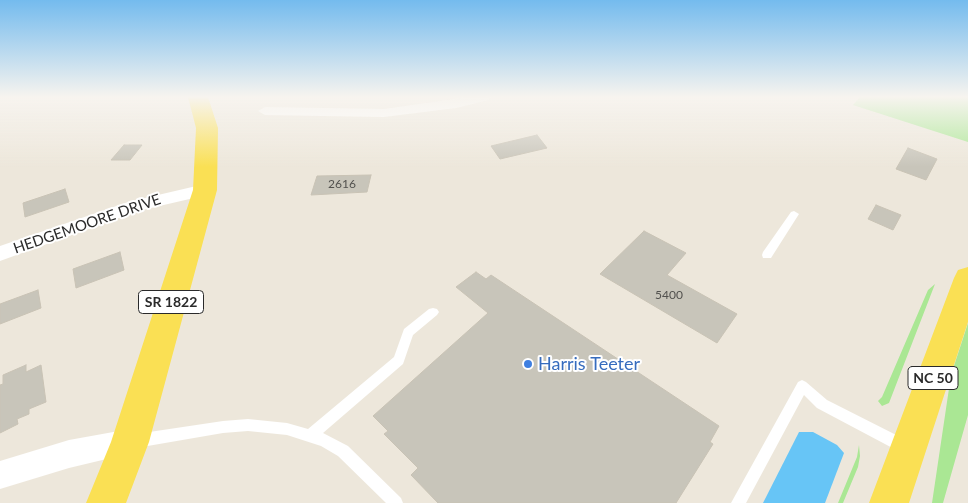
<!DOCTYPE html>
<html>
<head>
<meta charset="utf-8">
<style>
	body { margin:0 }
	canvas { display:block; background:#ede7db }
</style>
</head>
<body>
<canvas width="968" height="503"></canvas>
<script>
const ctx = document.querySelector('canvas').getContext('2d');
ctx.lineJoin = 'round';
function paint(path, color) {
  ctx.fillStyle = color;
  ctx.fill(path, 'evenodd');
}
function poly(rows) {
  const path = new Path2D();
  for (const r of rows) {
    path.moveTo(r[0], r[1]);
    for (let i = 2; i < r.length; i += 2) path.lineTo(r[i], r[i + 1]);
  }
  return path;
}
function strokePath(path, color, width, dash) {
  ctx.strokeStyle = color;
  ctx.lineWidth = width;
  ctx.lineCap = dash ? 'butt' : 'round';
  ctx.setLineDash(dash || []);
  ctx.stroke(path);
}
function drawText(font, color, halo, rows, align = 'center') {
  ctx.font = font + ' Lato,sans-serif';
  ctx.lineWidth = 4;
  ctx.setLineDash([]);
  ctx.textBaseline = 'middle';
  ctx.strokeStyle = halo;
  ctx.fillStyle = color;
  for (const [text, x, y, turn = 0] of rows) {
    ctx.save();
    ctx.translate(x, y);
    ctx.rotate((+turn || 0) * Math.PI / 180);
    ctx.textAlign = isNaN(turn) ? turn : align;
    if (halo) ctx.strokeText(text, 0, 0);
    ctx.fillText(text, 0, 0);
    ctx.restore();
  }
}
paint(poly([
	[860,97,968,97,968,142,853,105],
	[935,284,889,403,882,406,878,401,882,397,928,290],
	[968,323,968,415,943,503,932,503,951,375],
	[859,445,860,456,858,467,843,503,838,503,857,457]
]), '#aae794');
paint(poly([
	[799,432,813,432,837,445,844,453,825,503,763,503]
]), '#67c5f6');
const building = poly([
	[537,135,547,148,500,159,491,146,537,135],
	[124,145,142,145,130,160,111,160,124,145],
	[908,148,937,159,926,180,896,169,908,148],
	[371,175,367,192,311,195,317,176,371,175],
	[65,189,69,202,25,217,23,203,65,189],
	[876,205,901,215,893,230,868,219,876,205],
	[644,231,686,253,667,275,737,314,717,343,600,274,644,231],
	[120,252,124,270,76,288,73,269,120,252],
	[476,272,486,279,491,275,719,426,710,442,713,444,676,503,438,503,411,475,418,468,384,434,388,431,373,416,488,313,456,287,476,272],
	[38,290,41,308,0,324,0,304,38,290],
	[26,365,26,372,41,365,46,402,29,409,29,414,17,419,18,424,0,433,0,385,3,384,3,375,26,365]
]);
paint(building, '#c8c5ba');
strokePath(building, '#c9c3b5', 1);
paint(poly([
	[794,211,799,214,771,258,763,258,762,255,763,252,791,212,794,211],
	[433,308,437,309,439,312,437,315,413,335,403,364,323,433,348,446,401,498,403,503,386,503,338,456,321,446,287,435,248,431,223,433,136,448,131,446,129,441,131,436,136,434,223,421,248,419,287,423,308,429,394,357,404,329,429,309,433,308],
	[802,380,806,382,827,400,910,442,912,447,910,452,905,454,900,452,817,408,804,395,746,503,731,503,798,382,802,380]
]), '#fff');
paint(poly([
	[468,97,491,97,489,100,456,108,384,117,265,115,258,111,265,107,384,109,468,97],
	[205,184,211,186,214,190,211,194,138,211,0,261,0,246,128,202,205,184],
	[130,429,140,433,143,442,140,451,69,468,0,489,0,461,69,440,130,429]
]), '#fff');
paint(poly([
	[188,97,208,97,218,128,217,190,149,442,126,503,86,503,111,442,193,190,196,128,188,97],
	[968,267,968,322,909,503,869,503,954,278,958,270,968,267]
]), '#fae054');
const sky = ctx.createLinearGradient(0, 0, 0, 167);
sky.addColorStop(0, '#74bbee');
sky.addColorStop(0.58, '#f7f4ef');
sky.addColorStop(1, '#f7f4ef00');
ctx.fillStyle = sky;
ctx.fillRect(0, 0, 968, 167);
for (const [x, y, r, color] of [
	[528,364,5,"#3f7fe0"]
]) {
  const dot = new Path2D();
  dot.arc(x, y, r, 0, 2 * Math.PI);
  ctx.fillStyle = color;
  ctx.fill(dot);
  strokePath(dot, '#fff', 2);
}
drawText('12px', '#52514e', null, [
	["2616",342,184],
	["5400",669,295]
]);
for (const [x, y, w] of [
	[171,302,65],
	[933,378,50]
]) {
  const box = new Path2D();
  box.roundRect(x - w / 2, y - 11.5, w, 23, 4);
  ctx.fillStyle = '#fff';
  ctx.fill(box);
  strokePath(box, '#2a2a2a', 1);
}
drawText('bold 14px', '#2a2a2a', null, [
	["SR 1822",171,302],
	["NC 50",933,378]
]);
drawText('15px', '#2a2a2a', '#fff', [
	["HEDGEMOORE DRIVE",87,224,-19]
]);
drawText('18px', '#366cbe', '#fff', [
	["Harris Teeter",538,364]
], 'left');
</script>
</body>
</html>
